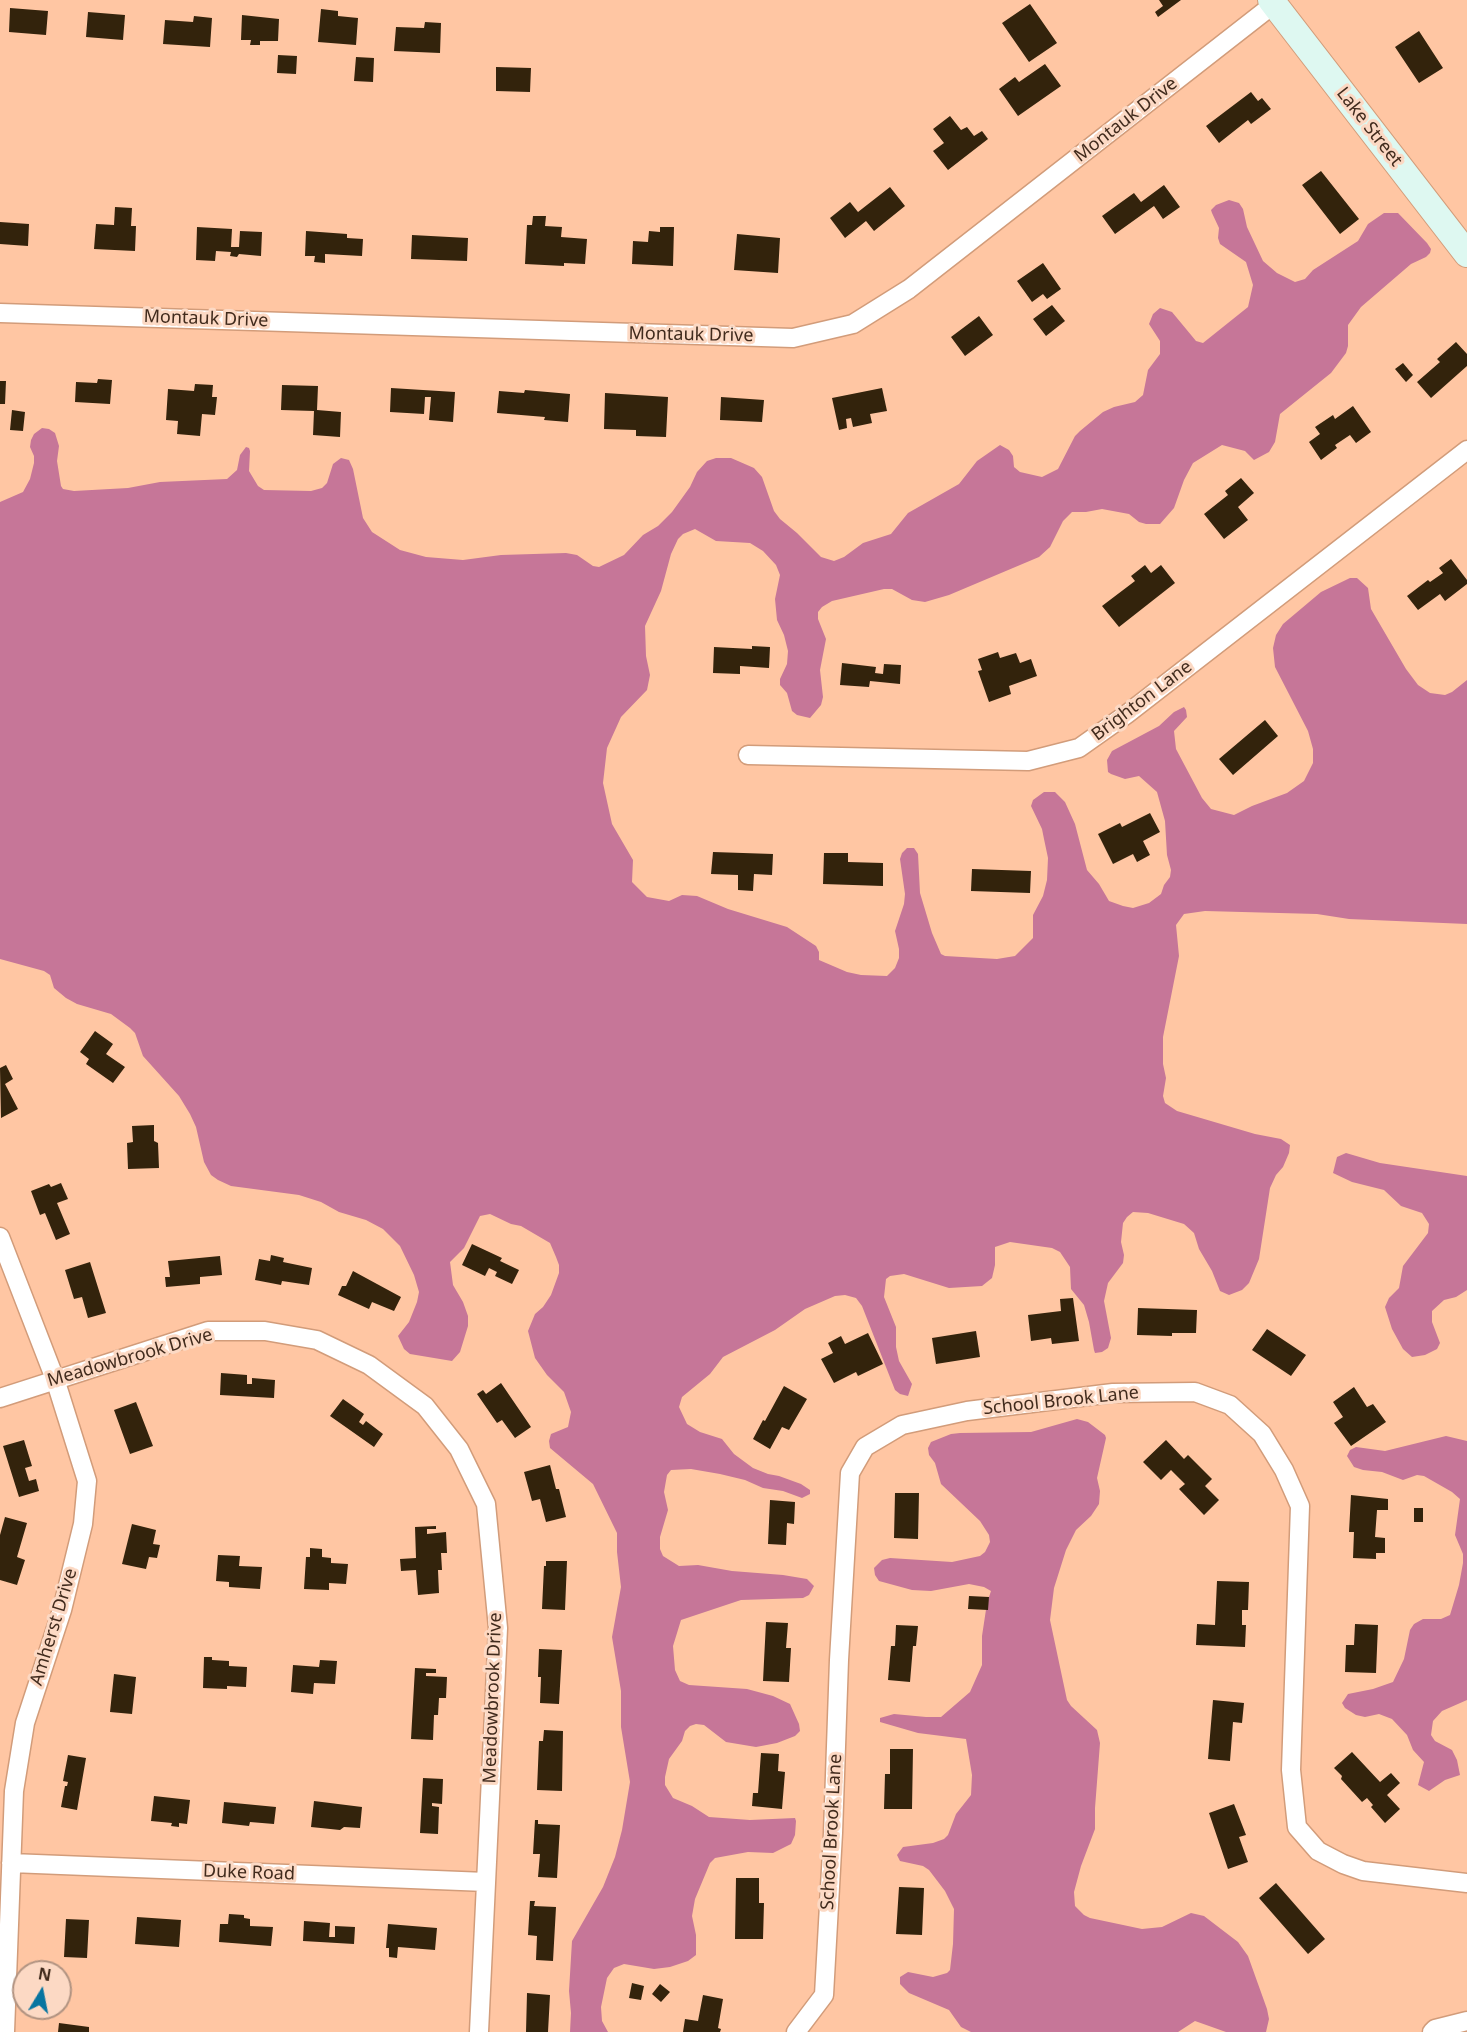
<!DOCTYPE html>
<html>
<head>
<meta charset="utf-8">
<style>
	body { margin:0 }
	#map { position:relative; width:1467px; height:2032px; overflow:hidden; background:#ffc6a3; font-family:"Noto Sans",sans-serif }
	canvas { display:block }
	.north { position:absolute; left:12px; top:1960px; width:60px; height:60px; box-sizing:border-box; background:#fcd9c4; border:2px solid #b19381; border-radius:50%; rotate:10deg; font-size:16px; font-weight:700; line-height:24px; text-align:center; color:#412b1d }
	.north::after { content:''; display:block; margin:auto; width:21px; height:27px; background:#0875a0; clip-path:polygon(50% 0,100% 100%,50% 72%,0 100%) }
</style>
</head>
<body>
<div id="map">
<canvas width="1467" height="2032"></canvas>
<div class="north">N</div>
</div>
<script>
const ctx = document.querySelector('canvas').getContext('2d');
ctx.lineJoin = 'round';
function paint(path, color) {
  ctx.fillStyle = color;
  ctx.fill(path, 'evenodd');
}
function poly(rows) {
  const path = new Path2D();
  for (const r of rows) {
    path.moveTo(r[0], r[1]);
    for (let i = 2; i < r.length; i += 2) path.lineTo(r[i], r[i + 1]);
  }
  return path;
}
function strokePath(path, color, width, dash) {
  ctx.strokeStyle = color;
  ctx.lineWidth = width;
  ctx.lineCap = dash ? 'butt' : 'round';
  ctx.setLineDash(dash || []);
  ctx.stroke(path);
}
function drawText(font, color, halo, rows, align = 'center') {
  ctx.font = font + ' "Noto Sans",sans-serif';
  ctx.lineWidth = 6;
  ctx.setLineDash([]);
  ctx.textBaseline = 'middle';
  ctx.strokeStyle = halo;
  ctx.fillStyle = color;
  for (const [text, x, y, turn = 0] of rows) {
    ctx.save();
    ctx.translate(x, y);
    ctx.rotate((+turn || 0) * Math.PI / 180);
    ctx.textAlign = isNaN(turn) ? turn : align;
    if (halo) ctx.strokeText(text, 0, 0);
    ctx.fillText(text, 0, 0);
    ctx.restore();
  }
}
paint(poly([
	[1229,200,1239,203,1243,209,1247,227,1263,261,1277,273,1295,282,1305,279,1313,270,1358,241,1368,224,1384,213,1398,213,1427,243,1431,249,1430,253,1426,257,1411,264,1361,307,1348,325,1348,346,1346,353,1331,373,1280,414,1275,442,1269,452,1254,460,1245,451,1222,445,1193,463,1184,480,1174,508,1160,524,1146,524,1139,522,1129,514,1102,509,1086,512,1072,512,1063,521,1050,547,1039,557,949,595,925,602,912,600,892,589,884,589,832,601,822,607,818,612,818,619,826,639,820,670,823,697,821,705,810,718,797,715,792,711,787,693,780,685,780,679,787,664,788,651,784,635,777,620,775,599,780,575,776,565,763,551,750,543,716,541,695,529,683,534,678,539,671,554,661,591,645,626,646,656,650,675,647,690,621,717,607,748,603,783,612,824,633,860,632,882,647,897,669,901,682,895,697,896,728,909,787,927,816,946,819,952,819,960,847,972,861,975,887,976,895,968,899,958,899,949,895,931,904,904,905,894,900,859,902,853,907,848,914,848,918,854,920,893,932,933,941,954,945,956,997,959,1015,956,1033,938,1033,915,1043,896,1047,880,1048,858,1044,839,1042,829,1031,806,1033,800,1044,792,1055,792,1065,802,1075,824,1087,870,1099,884,1109,901,1123,906,1133,908,1149,903,1161,894,1164,885,1170,877,1171,870,1167,855,1165,821,1157,792,1139,776,1125,779,1111,774,1108,772,1107,760,1112,751,1159,726,1174,712,1184,707,1186,710,1187,717,1174,731,1176,749,1202,798,1211,809,1234,815,1252,806,1287,793,1304,781,1313,763,1313,749,1308,731,1275,667,1273,648,1276,635,1283,624,1321,592,1350,578,1357,578,1368,588,1371,609,1406,669,1418,685,1430,693,1445,695,1452,692,1467,680,1467,924,1349,919,1317,914,1205,911,1184,914,1176,925,1179,956,1163,1037,1163,1064,1166,1078,1163,1096,1165,1103,1177,1111,1255,1134,1281,1139,1290,1145,1289,1153,1283,1167,1276,1175,1270,1188,1259,1259,1249,1283,1242,1290,1229,1295,1220,1291,1212,1271,1199,1249,1194,1233,1184,1224,1148,1213,1133,1212,1127,1217,1123,1223,1121,1242,1124,1255,1123,1263,1108,1283,1104,1301,1111,1338,1108,1348,1102,1352,1095,1353,1094,1350,1089,1322,1084,1305,1071,1289,1070,1267,1060,1252,1052,1248,1010,1242,995,1247,995,1265,992,1278,982,1286,949,1288,904,1274,890,1276,886,1279,884,1297,896,1327,896,1347,899,1361,912,1384,908,1396,900,1394,895,1390,862,1306,856,1298,845,1295,835,1296,805,1309,775,1330,723,1357,710,1374,682,1397,679,1407,687,1424,700,1432,722,1439,734,1454,753,1468,768,1474,779,1476,801,1484,810,1490,810,1494,802,1498,783,1491,763,1488,745,1480,720,1474,691,1469,671,1470,667,1475,664,1492,668,1510,660,1537,660,1549,663,1556,679,1566,698,1565,732,1571,783,1575,807,1579,814,1586,809,1595,803,1598,741,1600,681,1620,673,1646,675,1670,680,1681,689,1685,747,1689,773,1696,790,1704,799,1724,800,1731,795,1736,777,1743,756,1747,726,1742,704,1725,696,1724,690,1726,685,1731,682,1741,669,1759,665,1777,665,1785,673,1798,692,1806,709,1817,750,1820,795,1818,796,1821,795,1835,791,1844,773,1853,748,1852,715,1858,710,1863,695,1899,692,1916,696,1935,696,1955,688,1961,670,1967,654,1969,624,1964,614,1968,607,1978,601,2007,602,2021,608,2032,570,2032,571,2013,569,1991,572,1941,603,1887,615,1857,622,1830,630,1782,621,1727,621,1691,612,1637,621,1587,617,1552,617,1533,593,1484,550,1448,549,1441,551,1434,568,1427,571,1412,564,1392,547,1375,535,1358,528,1331,535,1314,543,1307,551,1295,559,1273,559,1265,556,1257,550,1243,521,1226,511,1224,490,1214,480,1216,464,1248,450,1262,453,1285,463,1302,468,1316,468,1326,460,1352,452,1361,410,1354,404,1349,398,1336,409,1322,417,1302,419,1292,414,1275,400,1246,383,1229,366,1220,339,1212,321,1202,299,1195,231,1186,218,1180,211,1175,204,1162,196,1127,190,1114,179,1096,143,1056,135,1033,130,1028,111,1014,77,1004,66,998,54,988,50,975,44,971,0,959,0,502,23,492,30,479,34,463,34,456,30,447,31,440,34,434,42,428,49,429,55,433,59,446,57,461,61,486,63,489,74,491,128,488,160,482,227,479,237,470,240,455,246,447,249,448,250,451,249,471,258,486,264,490,311,491,322,488,327,483,333,464,341,458,349,460,353,469,363,518,372,532,400,550,426,557,463,560,501,555,566,553,577,555,593,566,599,567,624,555,643,535,658,526,672,512,690,487,697,472,707,461,716,458,731,458,754,468,762,477,774,511,780,519,797,533,821,557,834,561,844,557,863,543,891,534,908,513,959,484,977,461,1000,445,1009,450,1013,456,1014,467,1020,472,1042,477,1058,469,1075,436,1080,431,1103,412,1114,407,1135,402,1143,395,1148,370,1160,354,1160,341,1149,324,1153,314,1160,308,1172,312,1196,341,1203,343,1248,307,1253,285,1246,262,1220,244,1218,238,1219,228,1212,213,1211,210,1216,205],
	[1346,1153,1380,1163,1467,1176,1467,1290,1456,1297,1444,1300,1432,1311,1432,1322,1440,1343,1437,1349,1425,1355,1412,1357,1403,1349,1392,1329,1385,1307,1389,1298,1399,1288,1403,1266,1428,1233,1429,1224,1422,1213,1401,1206,1384,1190,1352,1182,1333,1173,1337,1157],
	[1077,1419,1088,1422,1105,1435,1106,1438,1097,1478,1100,1491,1099,1504,1091,1516,1076,1530,1066,1550,1054,1588,1050,1620,1067,1700,1071,1706,1097,1730,1100,1743,1095,1808,1095,1829,1081,1866,1074,1892,1075,1906,1084,1915,1090,1918,1142,1929,1162,1927,1191,1913,1204,1916,1238,1942,1248,1956,1267,2009,1269,2019,1266,2032,1226,2032,1195,2021,1178,2032,971,2032,961,2027,949,2010,909,1993,900,1984,900,1977,908,1972,933,1977,947,1973,950,1970,953,1944,954,1909,945,1891,929,1870,923,1866,900,1861,897,1855,903,1847,933,1843,944,1839,948,1835,956,1814,971,1795,972,1775,966,1739,918,1733,880,1722,880,1718,894,1714,926,1717,941,1717,970,1692,982,1665,982,1636,987,1603,991,1591,984,1587,969,1584,931,1591,912,1590,879,1581,875,1575,874,1568,882,1560,890,1558,952,1562,980,1556,985,1552,990,1542,989,1535,980,1521,941,1484,935,1463,929,1455,928,1448,931,1442,951,1434,960,1433,1031,1432],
	[1446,1436,1467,1441,1467,1700,1442,1711,1433,1721,1431,1735,1435,1741,1452,1750,1457,1760,1460,1775,1445,1780,1429,1791,1418,1785,1424,1762,1413,1750,1407,1735,1392,1719,1379,1714,1365,1717,1356,1715,1345,1708,1342,1703,1348,1694,1373,1689,1393,1682,1404,1659,1410,1630,1414,1624,1423,1619,1441,1619,1450,1615,1459,1585,1463,1563,1463,1554,1455,1535,1460,1499,1452,1492,1424,1476,1417,1475,1403,1480,1382,1472,1363,1470,1354,1467,1347,1456,1350,1450,1356,1447,1385,1451]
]), '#c67698');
paint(poly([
	[1159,0,1181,0,1158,17,1155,12,1163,6],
	[1030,4,1057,43,1029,62,1002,23],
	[10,8,48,11,46,35,9,32],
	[321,9,338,11,338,16,358,18,356,45,318,42],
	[88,12,125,15,123,40,86,37],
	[242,15,279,19,278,41,260,41,260,45,250,45,251,40,241,40],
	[194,16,212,18,210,47,163,44,165,20,193,22],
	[425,22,441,23,440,53,394,51,396,27,424,28],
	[1419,31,1443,68,1419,83,1395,47],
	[278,55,297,56,296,74,277,73],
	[356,57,374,58,373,82,354,81],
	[1045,64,1061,86,1018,116,999,89,1015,77,1019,82],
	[496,67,531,68,530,92,496,91],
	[1251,92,1258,101,1262,98,1271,109,1251,124,1248,120,1219,143,1206,126],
	[950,116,961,130,967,127,974,136,982,131,988,139,948,170,933,151,944,143,933,129],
	[1321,171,1359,219,1340,234,1302,185],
	[1164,185,1180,207,1163,219,1154,206,1115,234,1102,216,1134,193,1141,202],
	[890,187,905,206,874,231,866,221,845,238,830,218,850,202,858,212],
	[115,207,132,208,131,226,136,226,135,251,94,249,96,224,114,225],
	[533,216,546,216,545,226,562,227,561,237,587,239,585,264,564,263,564,266,525,264,527,225,532,225],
	[0,222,29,224,28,246,0,244],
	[197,227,232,229,231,247,239,247,240,231,262,232,261,256,239,254,237,257,230,256,231,252,216,251,215,261,196,260],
	[660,227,674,227,673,266,632,264,633,241,648,242,649,231,660,232],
	[306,231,347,234,347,238,363,239,362,256,325,254,325,263,314,262,315,256,305,256],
	[737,234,780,238,778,273,734,270],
	[412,235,468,238,467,261,411,259],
	[1043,263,1061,289,1047,299,1043,294,1032,302,1017,281],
	[1052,305,1065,321,1046,336,1033,319],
	[979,316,993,335,965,356,951,337],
	[1456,342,1467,354,1467,366,1431,398,1417,382,1440,362,1437,359],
	[1403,363,1413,375,1406,382,1395,369],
	[98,379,112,380,110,404,75,402,76,382,97,383],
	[0,381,6,381,5,404,0,404],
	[195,384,213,385,212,397,217,397,215,415,202,414,200,436,177,434,178,421,166,420,168,389,194,391],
	[282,385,318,386,317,410,341,412,340,437,313,435,314,411,281,410],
	[391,388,455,392,453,422,429,420,431,397,425,397,424,414,390,412],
	[882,388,887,411,870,414,872,423,853,427,851,418,846,419,847,428,839,430,832,398],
	[525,390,570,394,568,422,544,420,545,417,497,413,499,391,524,393],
	[605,393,668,397,666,437,636,436,636,430,604,429],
	[721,397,764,400,762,422,720,420],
	[1353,406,1371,432,1356,443,1350,435,1335,445,1337,448,1321,460,1309,442,1320,434,1315,427,1333,415,1335,419],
	[12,410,25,412,23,431,10,430],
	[1241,478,1254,493,1238,507,1248,520,1224,539,1204,514,1228,495,1225,491],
	[1451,559,1467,580,1467,584,1445,601,1440,594,1418,610,1407,596,1428,580,1430,582,1443,573,1439,568],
	[1145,565,1151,573,1161,565,1175,583,1119,627,1102,606,1135,581,1131,576],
	[752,646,770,647,769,668,740,666,740,674,713,673,714,647,752,649],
	[998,652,1000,658,1016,653,1020,663,1031,659,1037,676,1009,686,1011,694,989,702,978,671,982,670,978,659],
	[842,663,876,667,875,673,883,674,884,664,901,665,900,684,870,681,869,687,840,685],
	[1265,720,1278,736,1233,775,1219,759],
	[1150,813,1160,832,1143,841,1150,855,1137,862,1133,854,1113,864,1098,834,1120,823,1122,827],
	[713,852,773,854,772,875,754,874,753,891,738,890,738,875,711,874],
	[824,853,848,853,848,862,883,863,883,886,823,884],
	[972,869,1031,871,1030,893,971,891],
	[95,1031,113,1044,106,1054,125,1067,113,1083,86,1064,89,1059,80,1052],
	[6,1065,13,1079,5,1084,18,1109,1,1118,0,1068],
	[154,1125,154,1141,158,1143,159,1168,128,1169,127,1143,133,1142,132,1126],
	[61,1183,68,1199,57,1203,70,1234,56,1240,45,1213,40,1215,31,1191,49,1184,51,1187],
	[472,1244,502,1258,500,1261,519,1270,512,1284,495,1276,497,1272,489,1268,485,1276,462,1265],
	[271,1255,284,1258,283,1262,312,1268,309,1285,282,1281,281,1285,255,1280,259,1259,270,1261],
	[220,1256,222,1275,200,1277,200,1284,166,1287,165,1277,170,1277,168,1261],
	[90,1262,106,1313,88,1318,82,1297,74,1299,65,1270],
	[353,1271,401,1297,394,1311,372,1302,369,1309,338,1295,342,1286,346,1286],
	[1073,1298,1079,1341,1052,1344,1051,1338,1031,1341,1028,1315,1061,1311,1060,1299],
	[1138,1308,1197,1310,1196,1333,1172,1333,1172,1336,1137,1335],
	[1267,1329,1306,1355,1291,1376,1252,1350],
	[976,1331,980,1357,936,1364,932,1338],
	[868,1333,883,1364,858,1376,856,1372,834,1383,821,1359,833,1353,828,1343,841,1336,845,1344],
	[221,1373,247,1375,247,1384,252,1384,252,1378,275,1380,274,1398,220,1395],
	[501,1383,531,1427,515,1438,502,1420,497,1423,477,1394,483,1390,486,1394],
	[784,1386,807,1399,789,1430,782,1427,770,1449,753,1439,763,1420,765,1421],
	[1354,1387,1367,1407,1373,1404,1386,1422,1351,1446,1334,1423,1343,1417,1333,1402],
	[343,1399,364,1414,359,1422,363,1425,366,1421,383,1434,374,1447,330,1416],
	[136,1402,153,1446,130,1454,114,1410],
	[24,1440,32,1466,25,1468,29,1481,36,1479,39,1491,19,1497,3,1446],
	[1166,1440,1184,1459,1188,1455,1212,1479,1205,1486,1219,1500,1204,1515,1179,1489,1185,1484,1171,1470,1161,1480,1143,1462],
	[550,1465,556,1489,559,1489,566,1517,546,1522,540,1499,532,1501,524,1472],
	[895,1493,919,1493,918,1539,894,1538],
	[1351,1495,1388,1499,1388,1510,1377,1510,1375,1537,1385,1538,1385,1553,1376,1553,1376,1559,1353,1558,1354,1532,1349,1532],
	[770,1500,795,1502,794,1524,787,1523,786,1545,768,1544],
	[1414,1508,1423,1508,1423,1522,1414,1522],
	[5,1517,27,1523,17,1557,25,1560,17,1585,0,1580,0,1535],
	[132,1524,156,1530,153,1544,160,1545,157,1558,149,1557,146,1569,122,1564],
	[436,1526,436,1529,427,1529,427,1534,446,1532,447,1553,441,1553,442,1570,438,1570,439,1593,418,1595,416,1570,401,1571,400,1559,416,1558,415,1527],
	[310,1548,322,1549,322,1557,331,1558,331,1563,348,1564,346,1584,329,1583,329,1590,304,1589,306,1557,310,1557],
	[218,1555,240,1556,239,1566,262,1567,260,1589,229,1587,229,1582,216,1581],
	[546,1561,567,1561,565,1610,542,1609,544,1566,546,1566],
	[1217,1581,1249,1582,1248,1610,1242,1610,1242,1625,1246,1625,1245,1647,1196,1645,1197,1624,1215,1625],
	[969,1596,989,1597,988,1610,968,1609],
	[766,1622,788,1623,786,1648,791,1648,789,1682,763,1681],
	[1355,1624,1378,1625,1376,1673,1345,1672,1346,1645,1354,1645],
	[896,1625,918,1626,916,1646,913,1646,910,1682,888,1680,891,1646,895,1646],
	[539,1649,562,1650,559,1704,540,1703,541,1677,538,1677],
	[204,1657,212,1657,212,1660,229,1661,229,1666,247,1667,246,1687,227,1686,227,1689,203,1688],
	[320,1660,337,1661,335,1684,314,1683,313,1694,291,1692,293,1665,319,1667],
	[415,1668,436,1669,436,1673,426,1673,426,1676,447,1677,446,1698,439,1698,438,1715,434,1715,433,1740,411,1739],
	[114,1674,136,1677,132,1714,110,1712],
	[1213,1700,1244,1703,1242,1723,1233,1722,1230,1761,1208,1759],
	[544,1730,563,1731,562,1791,537,1790,539,1741,543,1741],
	[890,1749,913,1749,912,1809,884,1809,885,1774,890,1774],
	[1352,1752,1380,1782,1391,1773,1400,1783,1387,1795,1400,1809,1385,1823,1371,1807,1373,1805,1367,1798,1362,1802,1341,1779,1342,1776,1334,1768],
	[761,1753,779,1754,778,1771,785,1772,782,1809,752,1806,753,1793,758,1793],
	[68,1755,86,1758,77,1810,61,1807,65,1786,67,1786,68,1782,63,1781],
	[423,1778,443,1779,442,1804,432,1803,432,1806,439,1807,438,1834,420,1833],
	[154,1796,190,1800,187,1824,179,1823,179,1827,171,1826,172,1823,151,1821],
	[314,1801,362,1807,360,1828,344,1827,340,1830,311,1827],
	[224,1802,276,1807,274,1824,250,1822,249,1826,222,1823],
	[1234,1804,1246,1835,1239,1837,1248,1862,1228,1869,1209,1813],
	[535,1820,538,1820,538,1824,560,1825,557,1878,538,1877,540,1854,533,1854],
	[736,1878,759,1878,759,1903,764,1903,763,1939,735,1939],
	[1276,1883,1325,1939,1308,1954,1259,1898],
	[899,1887,924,1888,922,1935,896,1934],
	[530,1901,535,1901,534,1906,556,1907,553,1961,536,1960,537,1936,528,1935],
	[229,1914,244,1915,244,1918,250,1919,250,1926,273,1927,271,1946,219,1942,220,1924,228,1924],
	[137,1917,181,1920,179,1947,135,1944],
	[66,1919,89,1920,87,1958,64,1957],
	[304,1921,330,1923,329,1937,335,1937,335,1926,355,1927,354,1944,303,1941],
	[388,1924,437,1928,435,1950,398,1947,397,1958,389,1957,389,1948,386,1948],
	[632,1983,644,1986,641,2000,629,1998],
	[660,1984,670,1992,661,2002,652,1994],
	[527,1993,550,1995,548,2032,526,2032],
	[703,1995,723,1999,718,2028,721,2029,720,2032,683,2032,685,2019,698,2021],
	[59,2023,89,2027,89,2032,58,2032]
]), '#33230c');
const street = poly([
	[0,313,793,338,853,324,909,289,1274,4],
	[748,755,1028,761,1079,748,1127,714,1467,450],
	[0,1237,55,1379,87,1481,83,1524,62,1610,25,1723,14,1791,5,2032],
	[0,1398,208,1331,265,1331,317,1340,369,1365,425,1406,459,1449,486,1504,498,1628,479,2032],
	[11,1863,486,1882],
	[796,2032,824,1995,833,1833,839,1660,850,1473,865,1447,902,1425,967,1411,1113,1393,1195,1392,1230,1405,1262,1434,1284,1470,1300,1506,1291,1770,1297,1827,1318,1851,1343,1864,1363,1871,1467,1883],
	[1432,2032,1435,2029,1467,2021]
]);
const secondary = poly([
	[1271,0,1467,254]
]);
strokePath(street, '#d29c7a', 21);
strokePath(secondary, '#d29c7a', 28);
strokePath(street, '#fff', 18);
strokePath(secondary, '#def8f1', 26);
drawText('18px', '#412b1d', '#fcd9c4', [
	["Montauk Drive",1126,120,-38],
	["Lake Street",1369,127,52],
	["Montauk Drive",206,319,2],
	["Montauk Drive",691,335,1],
	["Brighton Lane",1142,701,-37],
	["Meadowbrook Drive",130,1358,-16],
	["School Brook Lane",1061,1401,-6],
	["Amherst Drive",54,1627,-73],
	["Meadowbrook Drive",493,1698,-88],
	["School Brook Lane",832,1832,-87],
	["Duke Road",249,1873,2]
]);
</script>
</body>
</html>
